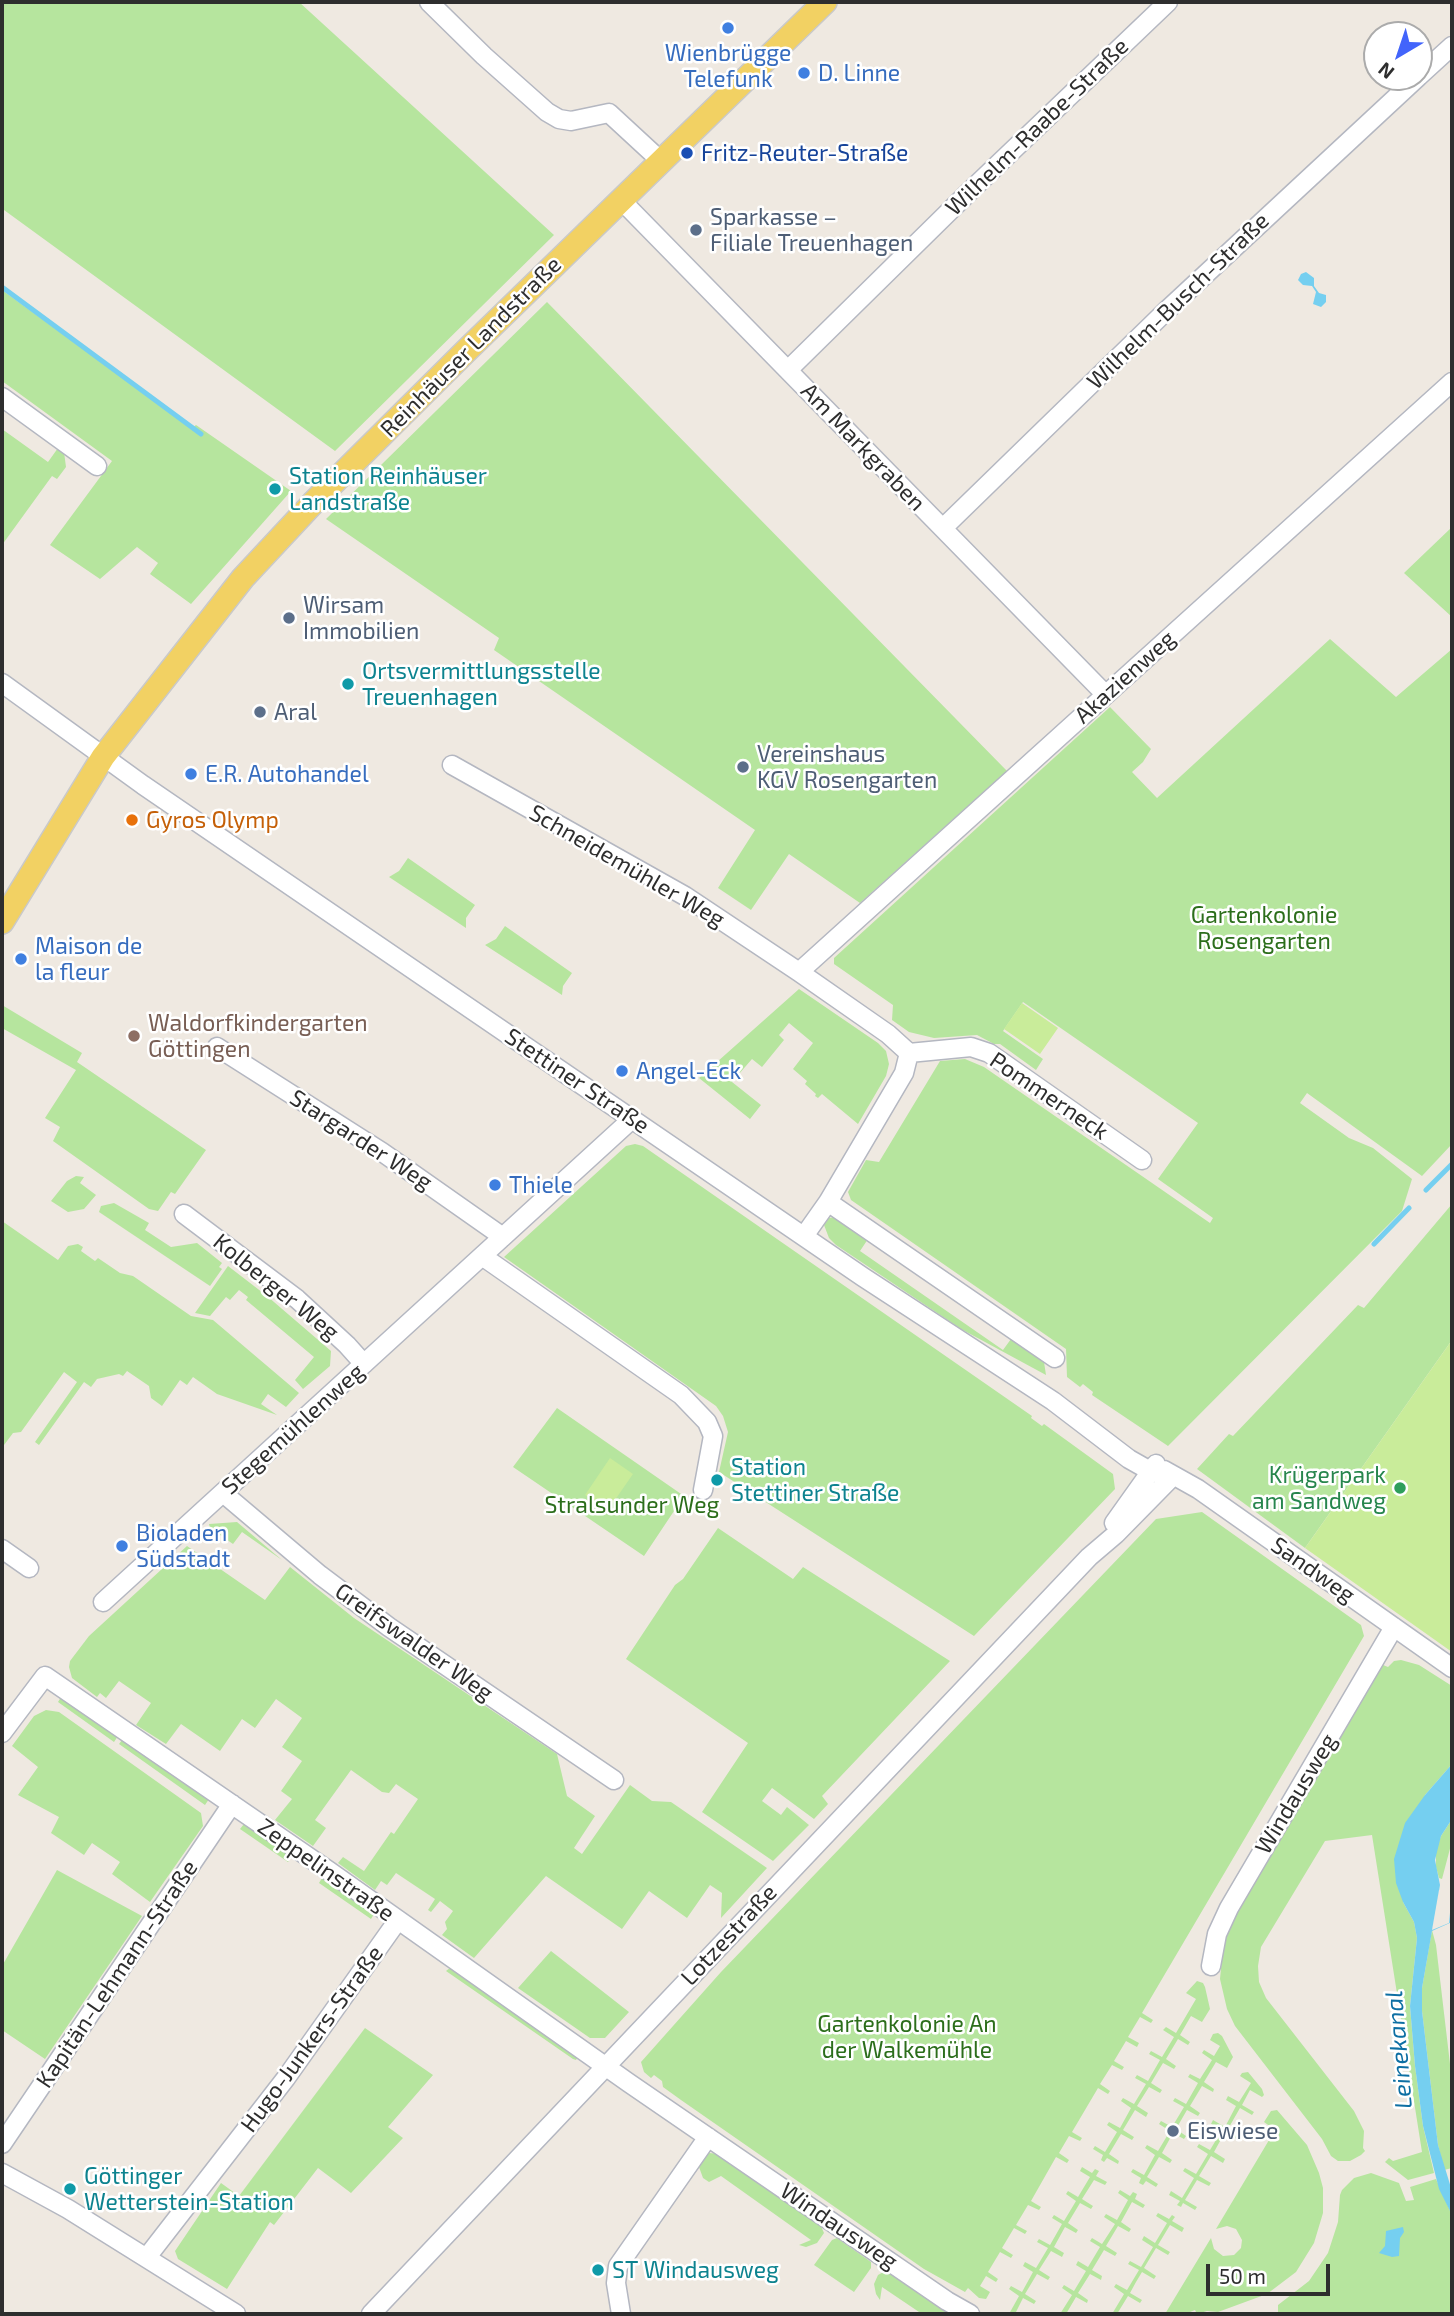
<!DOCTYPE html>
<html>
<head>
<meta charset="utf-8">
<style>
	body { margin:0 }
	#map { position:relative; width:1454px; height:2316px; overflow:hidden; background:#efe9e1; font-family:"Exo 2",sans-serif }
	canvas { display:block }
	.frame { position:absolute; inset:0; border:4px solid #2e2e2e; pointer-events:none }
	.north { position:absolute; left:1363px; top:21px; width:70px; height:70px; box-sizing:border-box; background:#fff; border:2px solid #ababab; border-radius:50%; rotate:219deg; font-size:19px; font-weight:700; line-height:28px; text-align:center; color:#2e2e2e }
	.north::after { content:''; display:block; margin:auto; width:24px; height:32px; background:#4264fb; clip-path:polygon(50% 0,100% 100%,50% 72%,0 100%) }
	.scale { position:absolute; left:1206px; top:2264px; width:124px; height:32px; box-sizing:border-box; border:4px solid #2e2e2e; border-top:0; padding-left:9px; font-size:21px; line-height:24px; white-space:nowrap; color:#2e2e2e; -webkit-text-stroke:5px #fff; paint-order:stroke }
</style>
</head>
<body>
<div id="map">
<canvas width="1454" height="2316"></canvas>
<div class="frame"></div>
<div class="north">N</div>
<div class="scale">50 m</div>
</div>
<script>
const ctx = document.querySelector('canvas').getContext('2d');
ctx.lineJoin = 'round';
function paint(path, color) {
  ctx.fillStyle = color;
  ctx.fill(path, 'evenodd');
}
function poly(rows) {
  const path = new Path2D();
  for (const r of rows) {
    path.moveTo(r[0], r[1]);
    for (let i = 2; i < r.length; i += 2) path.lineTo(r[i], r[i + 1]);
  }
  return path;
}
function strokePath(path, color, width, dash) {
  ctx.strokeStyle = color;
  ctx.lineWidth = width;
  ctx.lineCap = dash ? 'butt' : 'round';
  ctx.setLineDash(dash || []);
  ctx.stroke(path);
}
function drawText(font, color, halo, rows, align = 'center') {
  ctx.font = font + ' "Exo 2",sans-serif';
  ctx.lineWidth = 5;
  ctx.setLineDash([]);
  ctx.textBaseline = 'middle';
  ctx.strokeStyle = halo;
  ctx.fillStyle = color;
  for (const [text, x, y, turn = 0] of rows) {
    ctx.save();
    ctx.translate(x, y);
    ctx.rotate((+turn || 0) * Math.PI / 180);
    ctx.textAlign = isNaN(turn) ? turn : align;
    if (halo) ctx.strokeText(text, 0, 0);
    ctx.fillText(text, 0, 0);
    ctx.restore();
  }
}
paint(poly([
	[2,2,299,2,554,235,335,451,4,210,2,212],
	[2,290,192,428,196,425,291,491,191,604,150,574,158,563,137,547,100,579,50,545,112,461,2,381],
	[547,302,1007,771,860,903,789,854,751,910,718,888,755,830,494,650,499,638,326,519],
	[2,429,48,462,58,448,64,452,66,467,57,479,52,476,2,545],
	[1452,527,1452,617,1404,573],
	[1330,639,1396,697,1452,649,1452,1144,1422,1176,1307,1093,1300,1103,1349,1138,1373,1148,1412,1179,1402,1211,1168,1446,1092,1395,1093,1392,1083,1384,1080,1387,1067,1377,1066,1349,851,1200,848,1192,866,1160,879,1162,940,1061,965,1059,984,1067,1210,1223,1213,1218,1158,1179,1198,1123,1023,1002,1003,1031,1043,1059,1036,1070,1000,1044,994,1044,977,1035,934,1038,909,1032,892,1020,893,1005,834,964,834,958,1110,707,1151,749,1143,762,1132,772,1157,798],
	[408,858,475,905,466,918,466,928,389,877,399,871],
	[505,926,572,973,563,986,562,995,485,945,496,939],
	[799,989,878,1043,886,1051,889,1064,886,1076,858,1124,822,1094,818,1098,815,1096,816,1094,805,1084,807,1081,793,1069,813,1043,789,1023,779,1035,784,1040,762,1067,752,1059,732,1082,761,1105,750,1119,699,1078],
	[2,1005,82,1053,77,1062,206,1150,175,1194,171,1192,158,1211,149,1209,53,1141,60,1127,45,1118,76,1070,2,1028],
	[635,1144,643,1146,1032,1416,1031,1418,1042,1426,1044,1424,1113,1474,1115,1489,974,1636,719,1472,728,1432,723,1416,716,1406,504,1257,626,1146],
	[76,1176,84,1177,80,1183,96,1195,84,1209,68,1212,51,1201,67,1181],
	[114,1203,149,1223,145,1230,171,1247,197,1243,222,1263,219,1267,222,1269,210,1286,99,1212,101,1206],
	[1452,1204,1452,1340,1305,1548,1197,1469,1229,1434,1233,1436,1358,1305,1364,1308],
	[835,1217,868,1239,860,1251,1003,1350,1011,1339,1044,1362,1046,1375,961,1329,836,1245,829,1238,824,1225,829,1218],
	[2,1221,58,1260,68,1246,78,1244,83,1247,81,1251,95,1261,98,1258,120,1273,133,1276,191,1316,213,1320,299,1393,286,1407,268,1394,261,1404,277,1415,217,1394,193,1377,187,1385,180,1380,162,1406,151,1398,149,1386,127,1371,123,1376,119,1374,97,1379,91,1387,84,1382,39,1445,35,1442,77,1382,64,1372,21,1432,13,1433,4,1445,2,1443],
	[228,1266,267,1296,331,1351,330,1366,303,1389,295,1380,314,1357,246,1300,248,1297,239,1290,230,1300,226,1297,210,1316,195,1313],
	[557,1408,684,1496,644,1556,513,1467],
	[1202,1512,1361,1625,1364,1636,1142,2013,1153,2020,1151,2023,1140,2017,1128,2037,1139,2043,1137,2047,1126,2041,1114,2061,1124,2067,1122,2070,1112,2065,1100,2084,1110,2091,1108,2094,1098,2088,1072,2132,1082,2138,1080,2141,1069,2136,1059,2153,1069,2160,1067,2163,1056,2157,1031,2201,1041,2207,1039,2210,1028,2205,1016,2225,1027,2231,1025,2234,1014,2228,1002,2248,1013,2255,1011,2258,1000,2252,988,2272,998,2279,996,2282,986,2276,980,2286,990,2292,986,2299,979,2298,968,2288,965,2292,924,2269,681,2100,663,2087,662,2081,654,2075,651,2078,644,2072,641,2062,721,1972,1156,1519],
	[237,1522,282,1560,242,1532,233,1544,210,1528,209,1524],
	[718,1528,793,1579,803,1567,950,1661,822,1796,828,1804,814,1819,772,1788,762,1801,781,1815,787,1807,809,1825,773,1861,702,1812,748,1743,626,1659,675,1585,683,1579],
	[187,1546,265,1600,290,1567,354,1618,557,1754,567,1796,595,1816,574,1848,582,1854,630,1785,652,1801,671,1802,767,1868,721,1918,722,1893,710,1885,687,1918,649,1891,622,1929,546,1876,474,1958,442,1935,447,1929,445,1922,453,1911,440,1901,431,1912,428,1910,435,1899,396,1873,387,1885,381,1881,375,1890,338,1863,343,1857,364,1871,391,1832,394,1834,418,1799,396,1784,389,1793,382,1792,351,1770,315,1820,326,1828,313,1846,275,1820,292,1799,281,1791,302,1761,282,1747,302,1718,276,1699,255,1728,242,1719,220,1751,181,1724,166,1744,136,1725,151,1703,119,1681,106,1698,100,1693,97,1697,72,1678,69,1667,70,1661,89,1636],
	[1401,1660,1419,1665,1452,1686,1452,1764,1425,1795,1403,1902,1414,1922,1417,1938,1410,2006,1415,2066,1423,2126,1434,2173,1408,2180,1385,2162,1389,2158,1393,2161,1422,2152,1372,1835,1325,1841,1261,1947,1258,1966,1259,1982,1266,1998,1354,2111,1364,2131,1363,2148,1365,2151,1361,2155,1350,2161,1338,2161,1331,2156,1322,2139,1235,2026,1227,2009,1220,1979,1224,1937,1230,1922,1383,1665,1388,1667,1394,1661],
	[61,1697,118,1736,114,1742,58,1702],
	[46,1710,59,1712,201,1813,203,1826,150,1902,112,1874,120,1862,92,1843,84,1855,51,1833,59,1817,18,1795,38,1767,12,1746,34,1716],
	[122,1740,209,1799,205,1805,119,1744],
	[1452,1819,1452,1841,1442,1879,1439,1878,1436,1867,1436,1850,1441,1836],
	[244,1824,291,1857,288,1862,240,1829],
	[57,1870,142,1916,45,2059,2,2030,2,1966],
	[322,1878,374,1914,371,1919,319,1883],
	[1432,1930,1436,1945,1452,2081,1452,2168,1444,2170,1438,2145,1422,2011,1422,1988],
	[551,1951,629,2012,605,2038,590,2038,518,1988],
	[451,1967,578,2057,576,2060,573,2059,446,1971],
	[1197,1981,1203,1983,1205,1987,1210,2009,1202,2022,1191,2016,1180,2035,1190,2042,1188,2045,1178,2039,1166,2059,1176,2066,1174,2069,1163,2063,1151,2083,1162,2090,1160,2093,1149,2087,1137,2106,1148,2113,1146,2117,1135,2110,1123,2130,1134,2137,1132,2140,1121,2134,1109,2154,1119,2161,1118,2164,1107,2158,1104,2162,1101,2160,1103,2155,1093,2149,1095,2146,1105,2152,1117,2132,1107,2125,1109,2122,1120,2128,1131,2108,1121,2101,1123,2098,1134,2104,1146,2084,1135,2078,1137,2075,1148,2081,1160,2060,1149,2054,1151,2051,1162,2057,1174,2037,1163,2030,1166,2027,1176,2033,1196,1999,1186,1993],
	[365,2028,433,2075,388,2127,403,2138,351,2193,318,2168,274,2225,270,2222,227,2289,178,2259,175,2251,221,2183,239,2196],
	[1218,2033,1222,2036,1233,2057,1227,2068,1216,2062,1204,2082,1214,2089,1213,2092,1202,2086,1190,2106,1200,2113,1198,2116,1187,2110,1176,2129,1186,2136,1184,2139,1173,2133,1162,2153,1172,2160,1170,2163,1159,2157,1147,2177,1158,2184,1156,2187,1146,2181,1143,2185,1139,2183,1141,2178,1131,2172,1133,2169,1144,2175,1155,2155,1145,2148,1147,2145,1158,2151,1170,2131,1159,2124,1161,2121,1172,2127,1184,2107,1173,2101,1175,2098,1186,2104,1198,2083,1188,2077,1190,2074,1200,2079,1212,2060,1202,2053,1204,2050,1214,2056,1220,2046,1210,2040,1213,2034],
	[1248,2072,1262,2089,1264,2095,1262,2097,1250,2090,1242,2105,1254,2112,1252,2115,1240,2108,1228,2129,1239,2136,1237,2139,1225,2132,1214,2152,1225,2159,1223,2163,1211,2156,1199,2176,1211,2183,1209,2186,1197,2180,1185,2200,1197,2207,1195,2210,1183,2203,1181,2207,1177,2205,1180,2201,1169,2195,1171,2191,1182,2198,1194,2178,1183,2171,1185,2168,1196,2174,1208,2154,1197,2147,1199,2144,1210,2150,1222,2130,1211,2124,1213,2120,1225,2127,1236,2106,1226,2100,1228,2096,1239,2102,1251,2083,1240,2076,1242,2073],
	[1277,2110,1307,2145,1319,2173,1323,2188,1323,2213,1314,2243,1296,2272,1267,2294,1218,2312,1207,2311,1197,2314,1195,2310,1185,2314,1165,2314,1211,2238,1214,2249,1223,2256,1234,2255,1241,2248,1242,2240,1236,2229,1227,2226,1216,2229,1275,2130,1264,2122,1271,2111],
	[709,2153,720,2154,820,2224,824,2233,817,2243,806,2247,799,2245,811,2240,721,2176,709,2182,703,2178,699,2167,700,2163],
	[1082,2167,1092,2173,1095,2169,1099,2171,1096,2176,1107,2182,1105,2185,1094,2180,1082,2199,1093,2206,1091,2209,1080,2203,1068,2223,1078,2230,1076,2233,1065,2227,1054,2247,1064,2253,1062,2257,1051,2251,1039,2270,1050,2277,1048,2280,1037,2274,1025,2294,1036,2301,1034,2304,1023,2298,1015,2314,1009,2314,1019,2296,1009,2289,1011,2286,1022,2292,1033,2272,1023,2266,1025,2262,1036,2268,1048,2248,1037,2242,1039,2239,1050,2245,1062,2224,1052,2218,1054,2215,1064,2221,1076,2201,1066,2194,1068,2191,1078,2197,1090,2177,1080,2171],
	[1371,2173,1399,2183,1406,2201,1414,2200,1410,2187,1436,2179,1452,2215,1452,2314,1278,2314,1278,2305,1309,2281,1328,2253,1338,2222,1340,2195,1342,2190,1354,2178],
	[1120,2190,1130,2196,1133,2192,1137,2194,1135,2199,1145,2205,1143,2208,1132,2202,1121,2222,1131,2229,1129,2232,1118,2226,1106,2246,1117,2253,1115,2256,1104,2250,1092,2270,1102,2276,1101,2280,1090,2274,1078,2293,1088,2300,1087,2303,1076,2297,1066,2314,1060,2314,1072,2295,1062,2288,1064,2285,1074,2291,1086,2271,1076,2265,1078,2261,1088,2267,1100,2247,1090,2241,1092,2238,1102,2244,1115,2224,1104,2217,1106,2214,1117,2220,1128,2200,1118,2193],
	[1158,2213,1169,2219,1172,2215,1175,2217,1172,2221,1184,2228,1182,2232,1170,2225,1158,2245,1170,2252,1168,2255,1156,2248,1144,2268,1156,2276,1154,2279,1142,2272,1136,2282,1130,2293,1142,2300,1140,2303,1128,2296,1117,2314,1112,2314,1124,2294,1114,2287,1116,2284,1127,2290,1139,2270,1128,2264,1130,2261,1141,2267,1153,2247,1142,2240,1144,2236,1155,2243,1167,2223,1156,2216],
	[837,2238,871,2262,871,2268,854,2292,814,2265,832,2240],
	[885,2271,890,2273,949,2314,922,2314,882,2287,880,2300,876,2294,874,2284,878,2275]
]), '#b6e59e');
paint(poly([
	[1022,1003,1058,1028,1040,1054,1004,1029],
	[1452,1340,1452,1652,1305,1548],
	[610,1458,633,1474,608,1510,585,1495]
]), '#c9ec9a');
paint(poly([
	[1306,272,1314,278,1314,286,1319,293,1326,295,1326,302,1321,307,1313,304,1316,292,1312,286,1303,285,1298,280,1301,274],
	[1452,1764,1452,1819,1441,1836,1435,1860,1440,1885,1439,1891,1452,1894,1452,1922,1432,1931,1422,1988,1422,2011,1438,2145,1452,2191,1452,2215,1439,2189,1423,2126,1415,2066,1410,2006,1417,1938,1414,1922,1403,1902,1396,1883,1394,1859,1405,1823,1425,1795],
	[1403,2227,1404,2232,1400,2238,1399,2256,1392,2257,1379,2253,1385,2246,1386,2231]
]), '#75cff0');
paint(poly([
	[1439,1890,1452,1893,1449,1923,1432,1930]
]), '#efe9e1');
strokePath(poly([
	[2,287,201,434],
	[1426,1190,1452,1164],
	[1374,1244,1409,1208]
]), '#75cff0', 5);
const minor = poly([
	[429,2,484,56,547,112,559,119,571,121,609,113,661,161],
	[1419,76,1452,46],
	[621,200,1105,694],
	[788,370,969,192,1168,2],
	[2,397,97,466],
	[943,528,1166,311,1418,77],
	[2,683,143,785,863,1277,1053,1401,1129,1459,1152,1472,1173,1476],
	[452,765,685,896,799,972,888,1034,909,1053,971,1047,989,1053,1142,1160],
	[799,972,1452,382],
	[217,1047,382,1152,503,1237],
	[828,1202,1055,1358],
	[184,1214,297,1299,347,1345,364,1364],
	[804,1236,828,1202,904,1073,909,1053],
	[482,1256,681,1395,707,1422,713,1436,703,1490],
	[1164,1470,1198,1489,1452,1668],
	[223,1493,320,1575,389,1627,614,1780],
	[1114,1523,1156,1464],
	[2,1549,29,1568],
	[103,1602,632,1119],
	[2,1733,45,1676,329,1871,629,2083,947,2301,970,2314],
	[1211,1966,1217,1934,1229,1908,1394,1627],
	[2,2144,232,1804],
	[2,2173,68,2209,236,2314],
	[147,2257,286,2078,398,1920],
	[371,2314,1089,1557,1116,1534,1173,1476],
	[621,2314,616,2283,618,2266,708,2137]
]);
const major = poly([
	[2,922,103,757,243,578,313,503,466,351,825,2]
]);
strokePath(minor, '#b4b7c1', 21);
strokePath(major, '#c9c9c9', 26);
strokePath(minor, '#fff', 18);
strokePath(major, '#f2d163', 23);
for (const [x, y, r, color] of [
	[728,28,7,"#3f7fe0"],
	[804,73,7,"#3f7fe0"],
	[687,153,7,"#1a4fb4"],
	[696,230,7,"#5c6f8a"],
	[275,489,7,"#0f9aa8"],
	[289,618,7,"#5c6f8a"],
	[348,684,7,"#0f9aa8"],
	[260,712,7,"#5c6f8a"],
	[743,767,7,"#5c6f8a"],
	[191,774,7,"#3f7fe0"],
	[132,820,7,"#e8710a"],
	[21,959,7,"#3f7fe0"],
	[134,1036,7,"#8d6e63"],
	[622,1071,7,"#3f7fe0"],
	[495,1185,7,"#3f7fe0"],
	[717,1480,7,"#0f9aa8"],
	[1400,1488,7,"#2e9e5b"],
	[122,1546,7,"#3f7fe0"],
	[1173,2131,7,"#5c6f8a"],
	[70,2189,7,"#0f9aa8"],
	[598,2270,7,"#0f9aa8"]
]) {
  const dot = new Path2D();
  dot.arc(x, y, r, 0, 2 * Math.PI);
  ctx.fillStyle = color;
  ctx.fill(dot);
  strokePath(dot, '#fff', 2.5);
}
drawText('23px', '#366cbe', '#fff', [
	["Wienbrügge",728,53,"center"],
	["Telefunk",728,79,"center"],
	["D. Linne",818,73],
	["E.R. Autohandel",205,774],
	["Maison de",35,946],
	["la fleur",35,972],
	["Angel-Eck",636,1071],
	["Thiele",509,1185],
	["Bioladen",136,1533],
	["Südstadt",136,1559]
], 'left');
drawText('23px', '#2e2e2e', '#fff', [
	["Wilhelm-Raabe-Straße",1037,127,-44],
	["Wilhelm-Busch-Straße",1178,301,-44],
	["Reinhäuser Landstraße",471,347,-45],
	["Am Markgraben",863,447,46],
	["Akazienweg",1125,677,-42],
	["Schneidemühler Weg",627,866,30],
	["Stettiner Straße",577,1081,34],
	["Pommerneck",1049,1096,34],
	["Stargarder Weg",361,1140,33],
	["Kolberger Weg",276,1287,39],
	["Stegemühlenweg",293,1429,-42],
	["Sandweg",1313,1570,35],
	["Greifswalder Weg",414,1642,35],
	["Windausweg",1296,1794,-59],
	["Zeppelinstraße",326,1870,35],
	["Lotzestraße",729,1935,-47],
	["Kapitän-Lehmann-Straße",117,1974,-56],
	["Hugo-Junkers-Straße",312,2039,-54],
	["Windausweg",839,2226,34]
]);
drawText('23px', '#164399', '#fff', [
	["Fritz-Reuter-Straße",701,153]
], 'left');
drawText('23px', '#4e5e75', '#fff', [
	["Sparkasse –",710,217],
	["Filiale Treuenhagen",710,243],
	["Wirsam",303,605],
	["Immobilien",303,631],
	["Aral",274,712],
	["Vereinshaus",757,754],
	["KGV Rosengarten",757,780],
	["Eiswiese",1187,2131]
], 'left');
drawText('23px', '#0d838f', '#fff', [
	["Station Reinhäuser",289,476],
	["Landstraße",289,502],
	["Ortsvermittlungsstelle",362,671],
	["Treuenhagen",362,697],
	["Station",731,1467],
	["Stettiner Straße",731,1493],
	["Göttinger",84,2176],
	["Wetterstein-Station",84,2202],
	["ST Windausweg",612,2270]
], 'left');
drawText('23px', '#c56008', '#fff', [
	["Gyros Olymp",146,820]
], 'left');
drawText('23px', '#2c6e1b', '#fff', [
	["Gartenkolonie",1264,915],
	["Rosengarten",1264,941],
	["Stralsunder Weg",632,1505],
	["Gartenkolonie An",907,2024],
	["der Walkemühle",907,2050]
]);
drawText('23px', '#785e54', '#fff', [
	["Waldorfkindergarten",148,1023],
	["Göttingen",148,1049]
], 'left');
drawText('23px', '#27864d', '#fff', [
	["Krügerpark",1386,1475],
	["am Sandweg",1386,1501]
], 'right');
drawText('italic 24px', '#0d6fa3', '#fff', [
	["Leinekanal",1399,2050,-95]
]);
</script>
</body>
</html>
